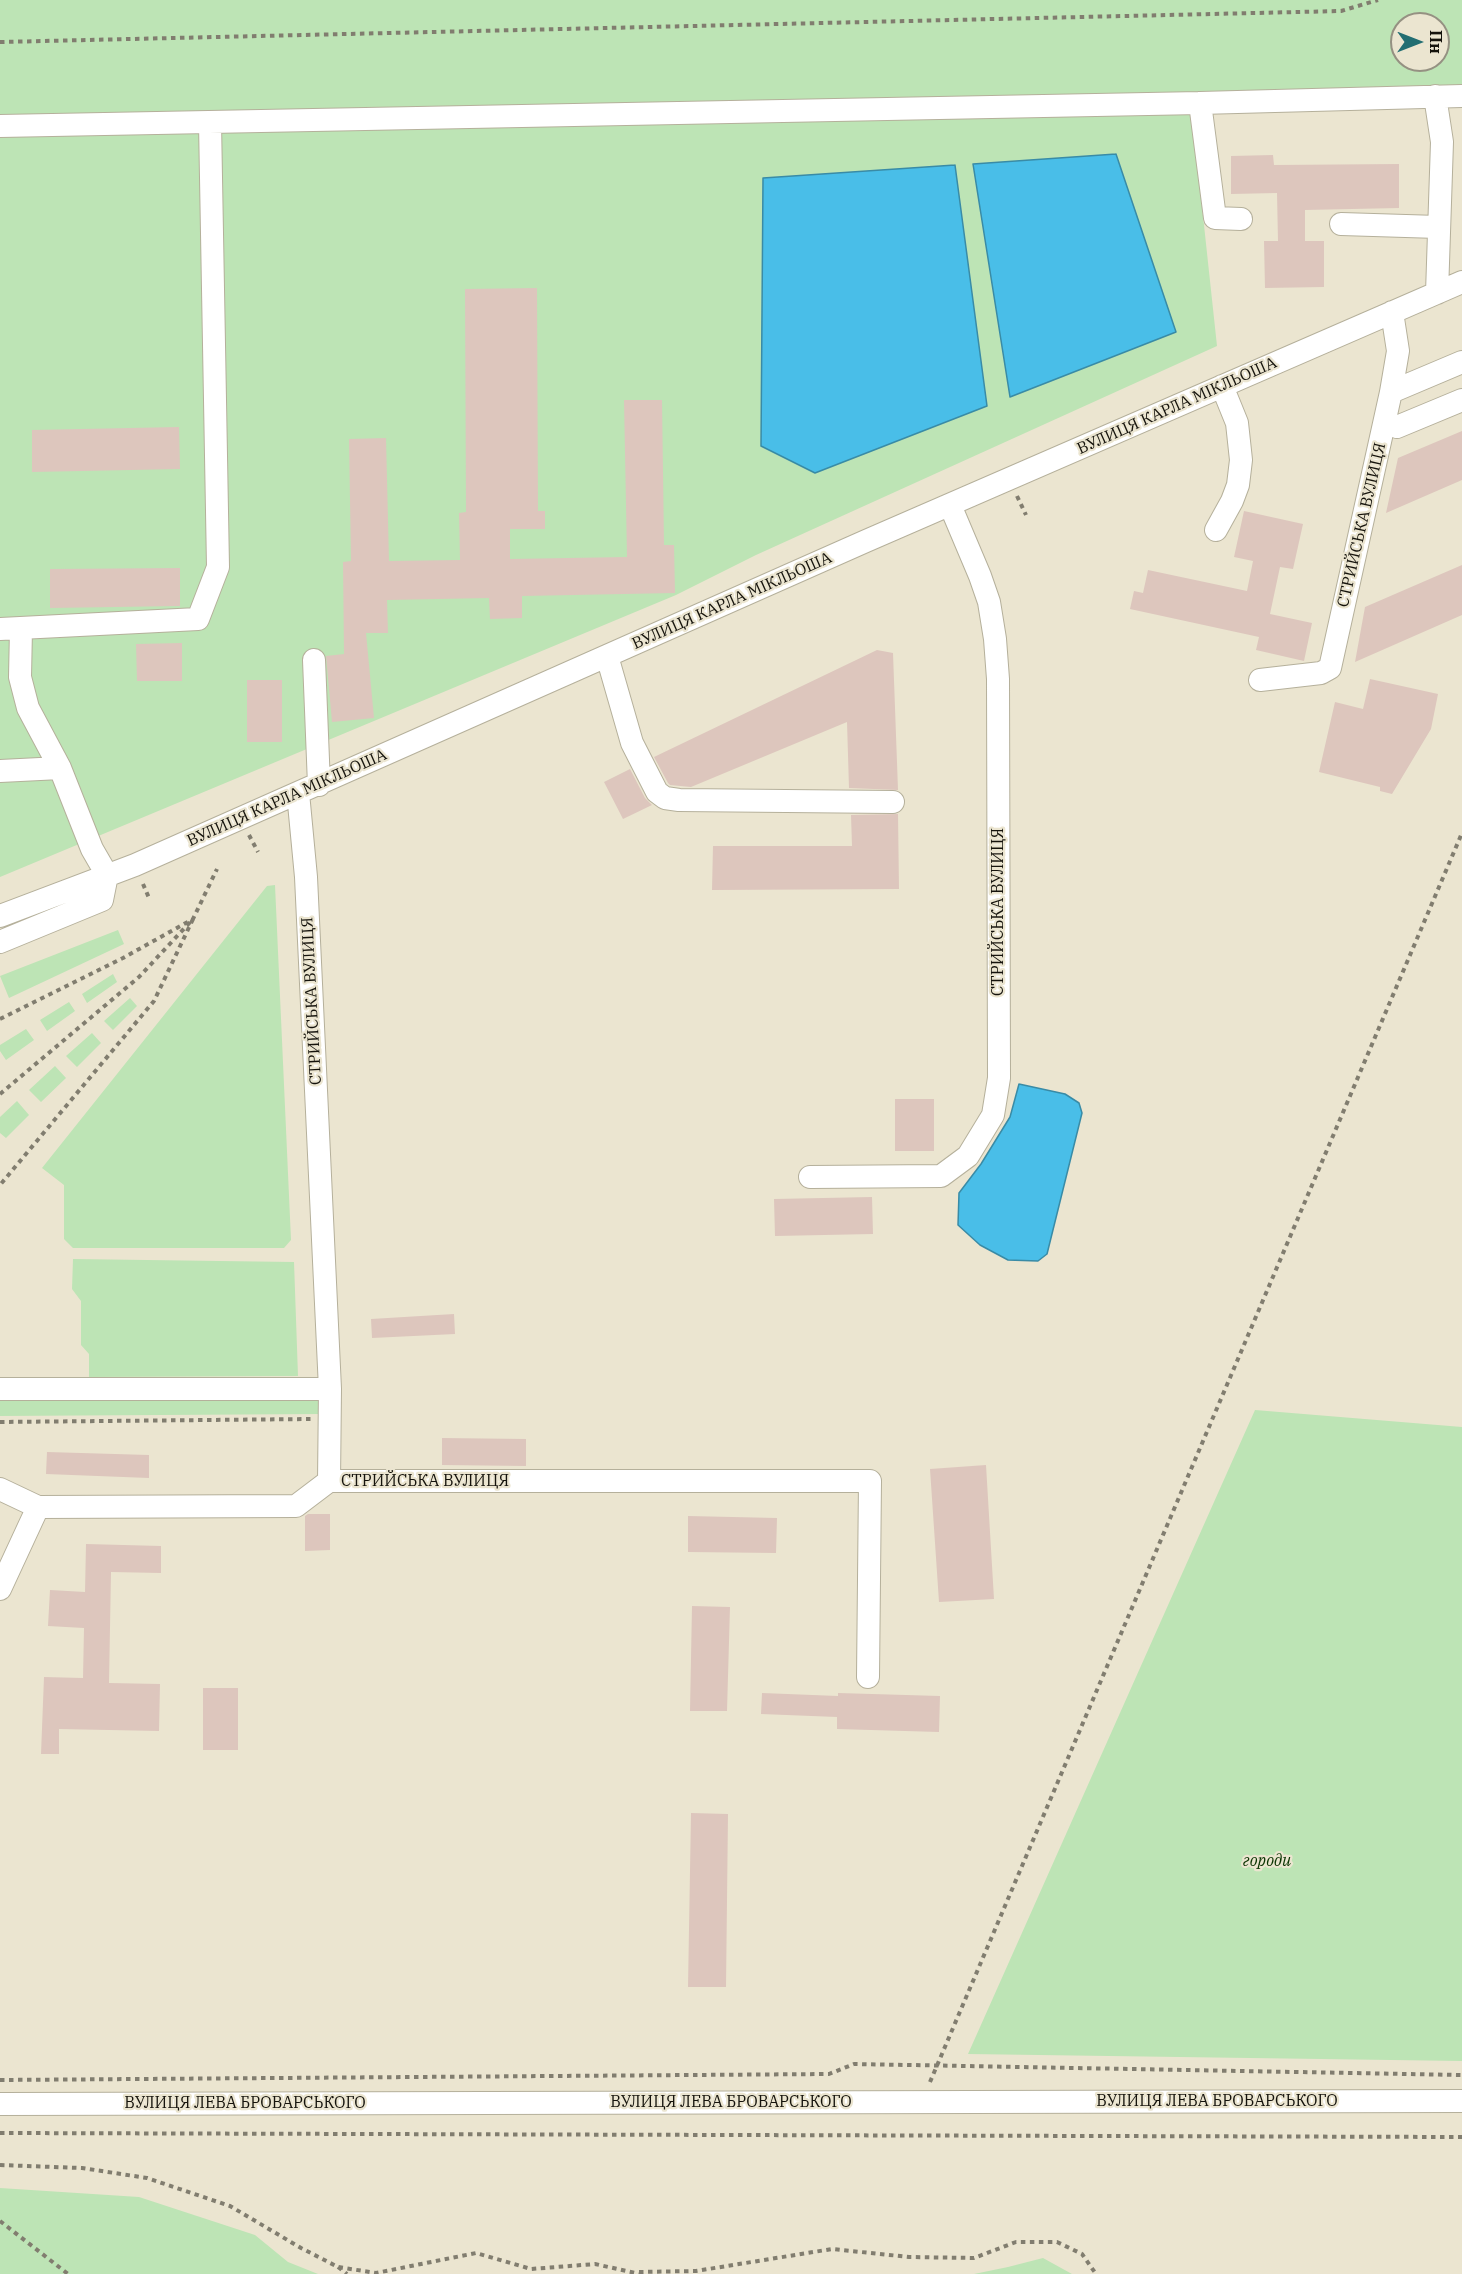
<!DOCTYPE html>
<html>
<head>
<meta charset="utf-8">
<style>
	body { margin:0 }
	#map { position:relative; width:1462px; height:2274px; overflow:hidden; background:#ebe5d0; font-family:"IBM Plex Serif",serif }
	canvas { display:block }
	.north { position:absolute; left:1390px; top:12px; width:60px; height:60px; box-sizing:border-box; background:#ebe5d0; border:2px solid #959182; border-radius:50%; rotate:90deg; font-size:16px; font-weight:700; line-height:24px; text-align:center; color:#15130c }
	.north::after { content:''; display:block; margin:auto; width:21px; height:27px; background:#226e72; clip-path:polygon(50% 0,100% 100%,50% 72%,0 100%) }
</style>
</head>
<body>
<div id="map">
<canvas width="1462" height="2274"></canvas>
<div class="north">Пн</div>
</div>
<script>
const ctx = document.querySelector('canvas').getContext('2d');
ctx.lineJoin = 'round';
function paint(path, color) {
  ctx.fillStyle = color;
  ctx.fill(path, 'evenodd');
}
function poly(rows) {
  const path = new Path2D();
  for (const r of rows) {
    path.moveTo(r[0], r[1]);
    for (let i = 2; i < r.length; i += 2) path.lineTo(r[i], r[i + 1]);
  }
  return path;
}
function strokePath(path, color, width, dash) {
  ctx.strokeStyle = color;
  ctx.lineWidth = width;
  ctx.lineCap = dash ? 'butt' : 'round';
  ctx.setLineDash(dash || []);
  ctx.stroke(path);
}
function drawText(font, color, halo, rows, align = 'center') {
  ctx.font = font + ' "IBM Plex Serif",serif';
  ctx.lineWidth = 4.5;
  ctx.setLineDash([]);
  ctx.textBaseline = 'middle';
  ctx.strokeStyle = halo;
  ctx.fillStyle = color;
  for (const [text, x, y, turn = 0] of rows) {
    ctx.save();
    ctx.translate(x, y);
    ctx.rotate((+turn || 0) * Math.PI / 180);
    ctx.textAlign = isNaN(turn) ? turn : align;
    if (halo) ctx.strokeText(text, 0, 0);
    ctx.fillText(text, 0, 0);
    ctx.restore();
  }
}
paint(poly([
	[0,0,1462,0,1462,87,1190,95,1217,346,756,555,676,595,0,877],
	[1402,24,1438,24,1438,60,1402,60],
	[275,885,291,1240,284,1248,73,1248,64,1239,64,1185,42,1168,267,886],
	[118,930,124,944,9,998,0,976],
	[113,974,117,982,87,1003,82,994],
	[130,998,137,1006,113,1030,104,1021],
	[69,1002,75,1011,47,1031,40,1020],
	[26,1029,34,1040,6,1060,0,1051,0,1045],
	[92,1033,101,1043,77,1067,66,1056],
	[55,1066,66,1078,41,1102,29,1090],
	[17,1101,29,1115,6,1138,0,1133,0,1117],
	[73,1259,294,1262,298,1376,89,1377,89,1354,81,1345,81,1301,72,1289],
	[0,1399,317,1399,322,1405,324,1414,0,1416],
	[1255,1410,1462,1427,1462,2061,968,2054],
	[0,2188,139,2197,255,2235,288,2262,318,2274,0,2274],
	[1043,2258,1072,2274,974,2274,1008,2267]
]), '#bde4b5');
const water = poly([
	[1116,154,1176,332,1010,397,973,164,1116,154],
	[955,165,987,406,815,473,761,446,763,178,955,165],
	[1019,1084,1065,1094,1079,1103,1082,1113,1047,1254,1038,1261,1008,1260,980,1245,958,1225,959,1193,981,1164,1010,1117,1019,1084]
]);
paint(water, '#49bee8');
strokePath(water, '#398ba6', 1.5);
paint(poly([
	[1273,155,1274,165,1399,164,1399,208,1305,210,1305,241,1324,241,1324,287,1265,288,1264,241,1278,241,1277,193,1231,194,1231,156],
	[537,288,538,511,545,511,545,529,510,529,510,559,627,557,624,400,662,400,664,545,674,545,675,593,522,596,522,618,490,619,489,598,387,600,388,633,366,633,374,718,332,722,326,656,344,654,343,562,351,561,349,439,386,438,389,561,460,560,459,513,466,512,465,289],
	[179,427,180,469,32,472,32,430],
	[1462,431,1462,480,1386,513,1398,458],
	[1244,511,1303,524,1293,569,1280,567,1270,614,1312,623,1304,661,1256,650,1259,637,1130,609,1134,591,1143,593,1148,570,1247,591,1253,561,1234,557],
	[1462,565,1462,615,1355,662,1365,607],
	[180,568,180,606,50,608,50,569],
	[182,643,182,681,137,681,136,644],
	[877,650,893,653,898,790,849,788,847,722,691,787,670,785,668,783,654,757],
	[1370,679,1438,694,1431,729,1392,794,1380,791,1380,787,1319,772,1335,702,1363,709],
	[247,680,282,680,282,742,247,742],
	[630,769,645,798,652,805,623,819,604,782],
	[898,814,899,889,712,890,713,846,852,846,851,815],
	[895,1099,934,1099,934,1151,895,1151],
	[872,1197,873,1234,775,1236,774,1199],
	[454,1314,455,1334,372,1338,371,1319],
	[442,1438,526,1439,526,1466,442,1465],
	[47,1452,149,1455,149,1478,46,1474],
	[986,1465,994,1599,939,1602,930,1469],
	[308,1514,330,1514,330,1550,305,1551,305,1516],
	[688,1516,777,1518,776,1553,688,1552],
	[86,1544,161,1546,161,1573,111,1572,109,1683,160,1684,159,1731,59,1729,59,1754,41,1754,44,1677,83,1678,84,1628,48,1626,50,1590,85,1592],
	[692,1606,730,1607,727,1711,690,1711],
	[203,1688,238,1688,238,1750,203,1750],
	[762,1693,838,1696,838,1693,940,1696,939,1732,837,1729,837,1717,761,1714],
	[691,1813,728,1814,726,1987,688,1987]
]), '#ddc6bd');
const minor = poly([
	[1435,96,1442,142,1437,293],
	[1200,103,1215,218,1241,219],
	[0,126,1200,103,1462,96],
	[1341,224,1438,227],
	[1391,392,1462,362],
	[1397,427,1462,400],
	[1216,530,1232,501,1238,485,1241,460,1237,423,1222,386],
	[0,629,198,619,218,567,210,122],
	[607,656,632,743,657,792,665,798,679,800,893,802],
	[314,660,319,785],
	[1260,680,1321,673,1330,668,1391,392,1398,351,1392,312],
	[0,771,60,768],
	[298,793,306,877,330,1389,329,1481,870,1481,868,1677],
	[0,916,135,865,866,541,1462,282],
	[0,942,102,900,107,875,92,849,60,768,28,708,20,677,21,629],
	[810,1177,941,1176,968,1156,993,1115,999,1078,998,679,995,639,989,602,980,576,950,505],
	[0,1389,330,1389],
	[0,1489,38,1507,296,1506,329,1481],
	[0,1589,38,1507],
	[0,2104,1462,2101]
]);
strokePath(minor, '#b5b09b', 24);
strokePath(poly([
	[0,42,1341,11,1378,0],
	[1017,496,1026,515],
	[249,835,258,852],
	[143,884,149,898],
	[0,1019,123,958,193,919,217,869],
	[0,1094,139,977,193,919,154,1001,0,1185],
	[0,1422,311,1419],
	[0,2080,829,2074,854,2064,1462,2075],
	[930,2082,1462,833],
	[0,2133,1462,2137],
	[0,2165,82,2168,147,2178,230,2206,301,2248,338,2267,376,2273,476,2253,531,2269,595,2264,640,2274],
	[0,2221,68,2274],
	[338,2267,347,2274],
	[639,2272,696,2271,832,2249,909,2257,974,2258,1016,2242,1057,2242,1082,2254,1096,2274]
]), '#817d6f', 4, [4.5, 4.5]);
strokePath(minor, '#fff', 22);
drawText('16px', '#15130c', '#ebe5d0', [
	["ВУЛИЦЯ КАРЛА МІКЛЬОША",1177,406,-24],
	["СТРИЙСЬКА ВУЛИЦЯ",1362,525,-77],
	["ВУЛИЦЯ КАРЛА МІКЛЬОША",732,601,-24],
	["ВУЛИЦЯ КАРЛА МІКЛЬОША",287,798,-24],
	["СТРИЙСЬКА ВУЛИЦЯ",998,912,-90],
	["СТРИЙСЬКА ВУЛИЦЯ",312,1001,-93],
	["СТРИЙСЬКА ВУЛИЦЯ",425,1481],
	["ВУЛИЦЯ ЛЕВА БРОВАРСЬКОГО",1217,2101],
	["ВУЛИЦЯ ЛЕВА БРОВАРСЬКОГО",731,2102],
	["ВУЛИЦЯ ЛЕВА БРОВАРСЬКОГО",245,2103]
]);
drawText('italic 16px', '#0a3402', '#ebe5d0', [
	["городи",1267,1861]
]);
</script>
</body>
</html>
